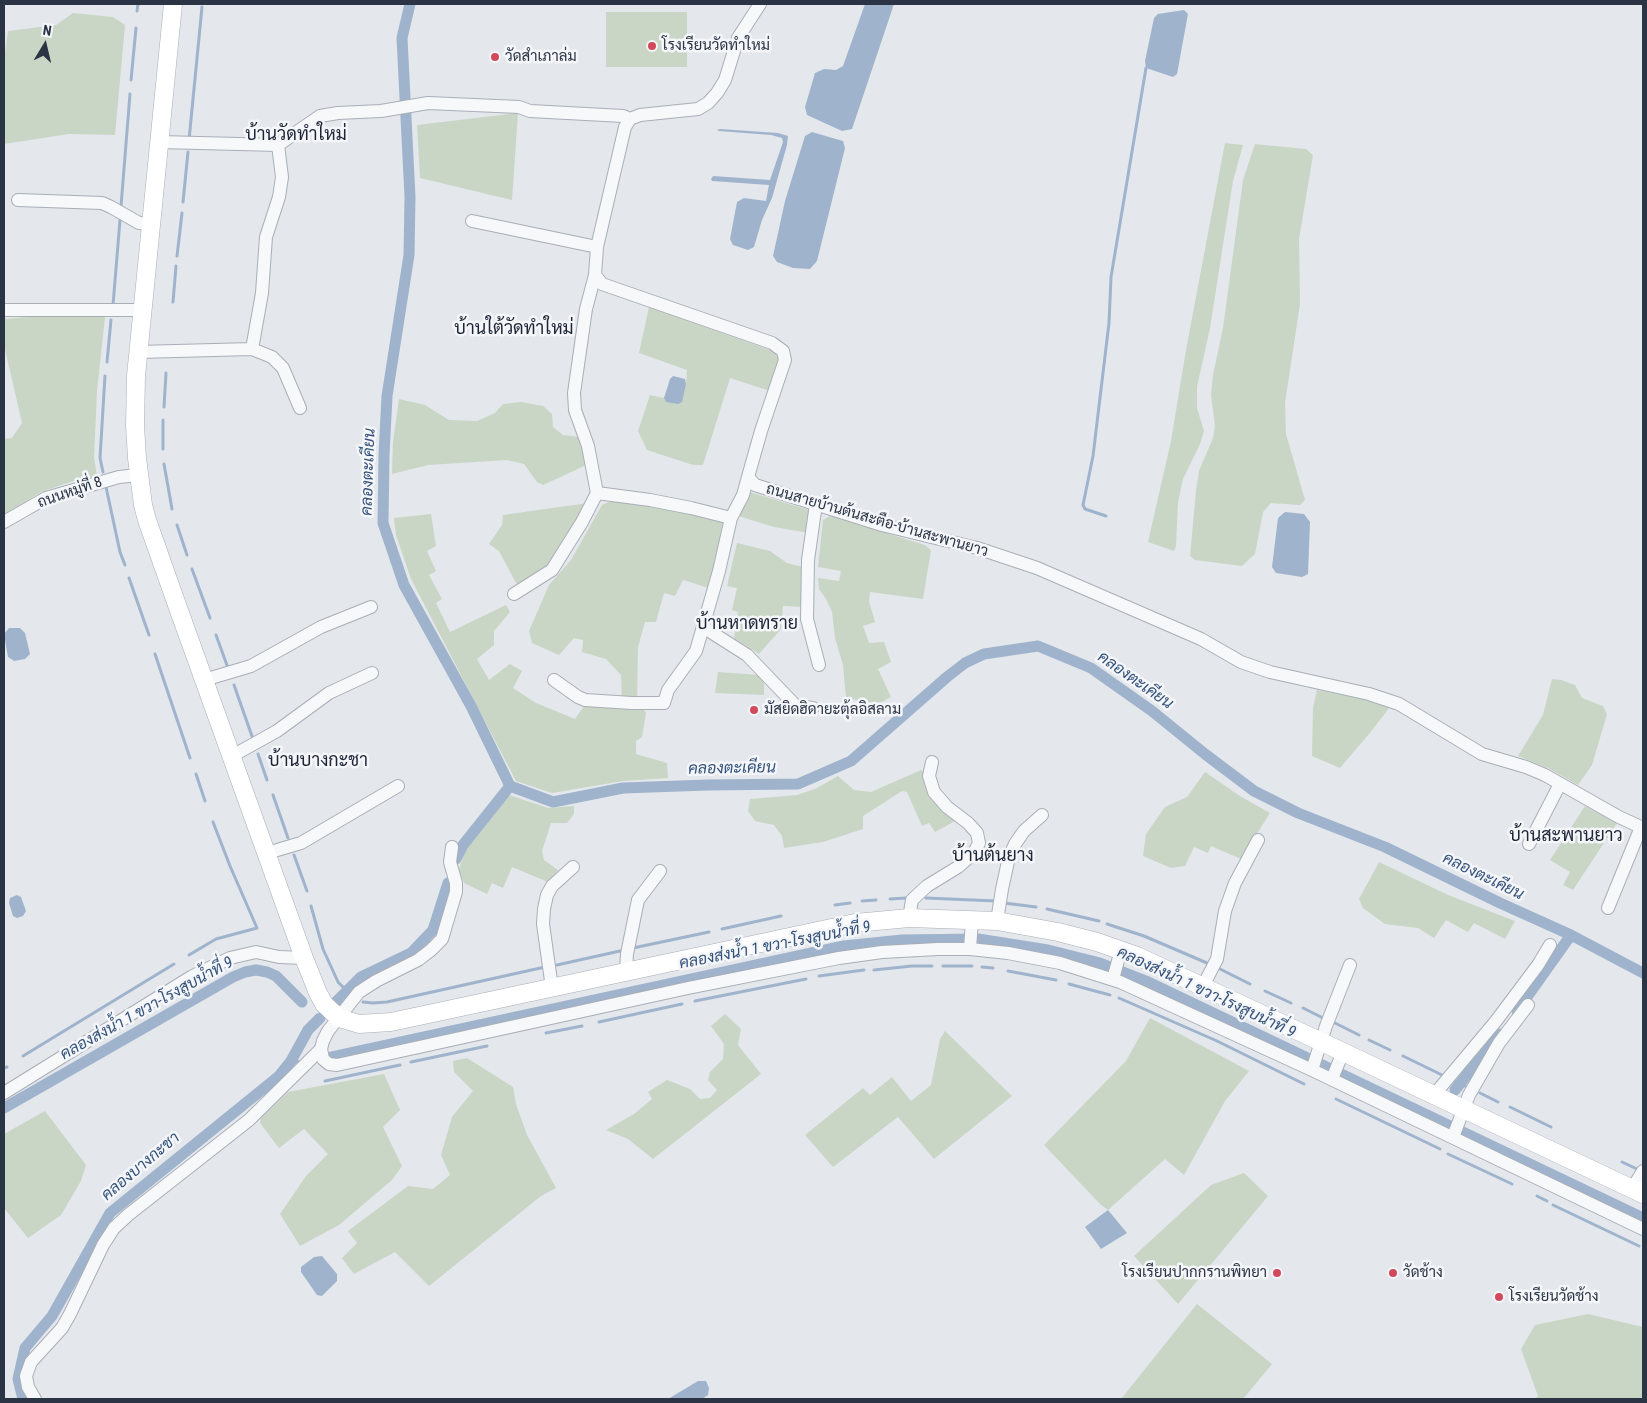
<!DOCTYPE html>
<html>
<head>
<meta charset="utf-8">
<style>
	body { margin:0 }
	#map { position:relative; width:1647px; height:1403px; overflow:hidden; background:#e4e7ec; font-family:"Roboto Condensed",sans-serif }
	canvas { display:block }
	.frame { position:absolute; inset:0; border:5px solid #2b3445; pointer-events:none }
	.north { position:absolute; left:20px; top:20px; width:50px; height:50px; -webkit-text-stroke:4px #f4f6f9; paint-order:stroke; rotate:9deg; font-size:14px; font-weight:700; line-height:20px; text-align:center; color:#2b3445 }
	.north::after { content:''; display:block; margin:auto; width:18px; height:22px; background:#2b3445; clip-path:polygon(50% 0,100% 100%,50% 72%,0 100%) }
</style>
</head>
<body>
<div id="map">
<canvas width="1647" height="1403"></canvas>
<div class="frame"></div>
<div class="north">N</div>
</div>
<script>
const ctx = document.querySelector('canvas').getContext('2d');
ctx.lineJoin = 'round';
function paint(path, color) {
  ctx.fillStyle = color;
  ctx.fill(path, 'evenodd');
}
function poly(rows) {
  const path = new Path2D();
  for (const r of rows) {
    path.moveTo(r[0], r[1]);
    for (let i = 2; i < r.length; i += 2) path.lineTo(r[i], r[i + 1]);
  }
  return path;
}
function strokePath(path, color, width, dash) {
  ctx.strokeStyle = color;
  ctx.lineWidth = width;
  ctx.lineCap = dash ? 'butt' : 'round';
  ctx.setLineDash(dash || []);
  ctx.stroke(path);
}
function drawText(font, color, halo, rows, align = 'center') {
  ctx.font = font + ' "Roboto Condensed",Sarabun,sans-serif';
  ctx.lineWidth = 5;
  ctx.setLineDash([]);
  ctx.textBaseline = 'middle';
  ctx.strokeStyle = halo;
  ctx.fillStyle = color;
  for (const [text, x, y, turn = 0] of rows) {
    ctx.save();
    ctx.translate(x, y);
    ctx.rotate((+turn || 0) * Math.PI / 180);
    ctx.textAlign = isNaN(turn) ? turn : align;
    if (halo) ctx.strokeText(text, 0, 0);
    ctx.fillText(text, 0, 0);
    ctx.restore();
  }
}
paint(poly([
	[606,12,687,12,687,67,606,67],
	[73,13,113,17,125,25,115,135,69,134,4,144,4,58,8,31,56,25],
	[518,113,512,200,420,178,417,125],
	[1225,143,1243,145,1233,181,1210,328,1197,387,1197,408,1204,431,1200,444,1183,479,1178,502,1176,546,1174,551,1148,542,1171,441,1186,350],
	[1255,144,1306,149,1313,155,1299,239,1300,304,1285,403,1286,434,1305,500,1300,505,1271,503,1263,512,1255,554,1242,566,1195,560,1190,556,1196,491,1199,471,1213,438,1215,426,1211,395,1213,375,1223,328,1243,180],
	[649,307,778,353,783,364,773,392,730,378,703,465,693,465,647,450,638,431,650,395,664,398,666,402,686,384,687,370,639,353],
	[52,315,105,317,97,391,94,457,97,477,76,480,41,492,4,515,4,439,12,438,22,423,4,345,4,319],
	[399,399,425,405,449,420,477,421,495,413,503,404,521,402,543,406,552,414,553,427,563,435,579,437,589,459,584,466,543,485,537,482,524,464,507,460,428,465,392,474,393,442],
	[740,489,812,511,809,533,774,527,732,514],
	[611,501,673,508,723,522,720,535,728,537,712,589,683,580,675,596,664,593,656,622,645,622,638,647,637,702,646,713,642,737,636,741,636,754,667,763,668,778,623,781,552,793,516,781,411,579,396,535,394,518,431,514,436,546,427,551,436,571,429,575,442,599,436,603,450,632,506,605,510,612,494,631,494,645,477,659,489,680,510,664,522,671,513,688,536,703,575,719,584,706,622,706,621,675,606,659,582,652,583,640,574,638,559,655,532,643,529,631,549,585,571,560,602,505],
	[588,503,547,569,522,585,516,583,499,551,489,544,502,525,503,515],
	[830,516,925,545,931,550,923,599,870,592,869,601,875,622,863,626,869,643,884,642,891,662,878,669,891,697,878,704,846,698,843,665,835,638,832,612,826,599,819,589,818,578,839,581,841,571,818,567,823,520],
	[737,543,770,551,787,563,807,568,805,607,783,606,781,629,759,654,734,638,738,612,732,610,737,588,727,586],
	[718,672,760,675,764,681,764,695,715,693],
	[1552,679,1561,680,1575,685,1582,698,1603,706,1607,714,1592,765,1578,785,1548,768,1518,756,1543,715],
	[1317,690,1372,700,1390,707,1369,734,1340,768,1312,756,1313,708],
	[921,770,928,777,957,820,935,832,929,823,922,826,907,792,902,791,863,816,863,829,823,842,784,848,782,836,774,825,755,821,748,811,750,799,797,795,815,789,838,776,854,790,871,792],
	[1205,772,1240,796,1270,813,1241,859,1211,846,1208,853,1194,847,1185,866,1171,868,1143,856,1146,834,1165,807,1187,797],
	[509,795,548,808,574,806,574,814,567,823,551,823,542,851,544,860,558,870,548,882,512,867,503,888,492,883,487,894,464,883,459,869,464,854,476,835],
	[1585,806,1617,823,1573,890,1563,885,1570,872,1550,860],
	[1379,862,1448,895,1515,921,1505,939,1474,923,1468,932,1446,920,1434,938,1418,928,1385,924,1363,908,1359,899],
	[725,1014,741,1029,738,1045,761,1074,653,1159,628,1139,606,1130,634,1114,652,1099,648,1092,667,1080,690,1089,700,1099,710,1098,717,1090,708,1080,710,1072,723,1059,724,1044,711,1026],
	[1150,1018,1249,1071,1225,1101,1184,1175,1165,1159,1108,1210,1100,1204,1044,1145,1126,1061],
	[945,1031,1012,1096,934,1159,898,1117,833,1167,805,1135,863,1088,870,1095,892,1077,911,1101,931,1085,940,1039],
	[467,1058,513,1087,516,1104,527,1135,556,1188,541,1196,429,1286,395,1252,354,1274,342,1258,357,1243,348,1231,408,1186,433,1189,450,1175,441,1155,452,1117,473,1091,454,1072,453,1061],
	[384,1074,400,1110,383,1127,402,1166,392,1180,339,1225,300,1246,280,1214,306,1176,328,1154,304,1129,279,1148,260,1123,261,1118,288,1092],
	[45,1111,86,1165,81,1181,61,1215,28,1238,4,1208,4,1134],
	[1244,1173,1268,1196,1178,1304,1134,1256,1211,1185],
	[1197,1304,1272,1364,1243,1399,1121,1399],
	[1588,1314,1643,1327,1643,1399,1535,1399,1538,1396,1521,1349,1535,1325]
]), '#c9d6c5');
paint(poly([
	[865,4,894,4,852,129,842,131,807,115,805,107,815,73,824,69,836,70,843,66],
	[1184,10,1188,14,1177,74,1173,77,1146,68,1145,61,1154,18,1158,14],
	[720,129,778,133,788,136,787,145,772,198,762,220,754,247,748,250,733,245,730,239,737,202,744,198,766,201,769,185,712,181,711,179,713,176,770,180,783,142,782,138,771,135,719,131,717,130],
	[812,132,843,141,845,148,817,261,810,269,793,268,777,262,773,256,785,201,805,136],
	[673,376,685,379,686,384,682,402,678,404,666,402,664,398,670,379],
	[1285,512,1304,514,1310,522,1308,574,1302,577,1276,573,1272,567,1278,518],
	[9,628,20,628,25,633,30,654,25,659,14,661,8,657,4,634],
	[17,895,21,897,26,911,23,916,17,918,13,916,9,903,10,898],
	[1108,1210,1127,1233,1101,1249,1085,1227],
	[322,1256,337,1274,337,1281,322,1296,317,1295,301,1272,301,1267,314,1257],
	[698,1381,706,1381,709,1388,708,1395,702,1399,668,1399]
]), '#9fb4cc');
strokePath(poly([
	[137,11,138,4],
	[131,80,136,28],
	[189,140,202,7],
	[183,202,188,152],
	[121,206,130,94],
	[177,256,182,213],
	[173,302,176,266],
	[113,305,120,220],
	[107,362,111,320],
	[164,407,166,373],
	[163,449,163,420],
	[164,464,172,509],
	[103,472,100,458,105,376],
	[106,487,120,552,125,565],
	[1106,516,1085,509,1083,505,1093,456,1109,323,1111,277,1146,68],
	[177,525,187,555],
	[192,569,210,618],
	[129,578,149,635],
	[216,635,228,668],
	[155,654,190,758],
	[234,685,253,739],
	[258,754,267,780],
	[196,774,205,801],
	[273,795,288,838],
	[294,855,307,891],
	[926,898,996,901],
	[890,899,906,898],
	[862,901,876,900],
	[1004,903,1036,907],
	[835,905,850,903],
	[311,906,323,949,338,982,351,995],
	[1047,909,1099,921],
	[1107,924,1144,936,1207,963],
	[722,929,781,916],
	[633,948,709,932],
	[189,955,216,939,257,928,230,866,213,822],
	[557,965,620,951],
	[943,966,972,966],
	[982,967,993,968],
	[1220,969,1250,984],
	[874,970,912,966,932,966],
	[1008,971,1056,980],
	[819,976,864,970],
	[1069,984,1110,995],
	[1265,991,1291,1003],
	[1119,998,1217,1041,1304,1084],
	[695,1001,806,979],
	[363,1002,373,1003,387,1002,545,967],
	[1303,1008,1323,1018],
	[599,1022,682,1004],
	[1335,1023,1359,1035],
	[546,1033,582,1026],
	[1369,1040,1390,1050],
	[23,1056,174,964],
	[1403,1056,1442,1075],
	[291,1061,302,1062],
	[411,1062,487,1046],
	[4,1068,7,1067],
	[325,1081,400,1065],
	[1455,1081,1467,1087],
	[1480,1093,1498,1102],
	[1336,1099,1440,1149],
	[1510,1107,1551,1127],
	[1448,1154,1512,1184],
	[1622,1162,1639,1170],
	[1537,1196,1547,1201],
	[1553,1205,1639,1246]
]), '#9fb4cc', 3);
strokePath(poly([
	[410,4,402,38,410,197,409,255,387,396,384,455,383,523,404,585,471,706,510,786,553,802,623,788,708,785,798,784,851,761,947,677,965,663,984,654,1038,646,1091,668,1152,711,1205,754,1254,791,1298,813,1385,847,1500,903,1571,935,1643,973],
	[456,859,463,845,510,786],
	[336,1002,361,977,411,953,433,930,448,883],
	[1517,1011,1571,935],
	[332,1057,844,946,902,940,978,939,1048,950,1100,963,1146,981,1643,1218],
	[1455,1090,1499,1034],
	[4,1108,233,977,245,972,256,970,267,972,276,976,302,1002],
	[23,1399,18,1379,25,1348,52,1316,110,1213,279,1076,291,1061,308,1030,320,1018]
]), '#9fb4cc', 11);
const minor = poly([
	[159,142,278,145,320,116,338,113,381,111,428,103,519,107,530,111,623,116,630,119],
	[18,200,102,203,111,207,139,223,151,224],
	[472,221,597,247],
	[595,275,602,284,772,343,783,351,785,360,761,431,748,477,755,485,882,525,977,548,1037,568,1201,639,1241,662,1270,672,1369,694,1399,704,1482,754,1526,767,1545,775,1619,817,1643,828],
	[4,310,142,310],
	[252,349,262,293,266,237,279,197,282,177,278,145],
	[138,352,252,349,272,357,283,368,300,408],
	[597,493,650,500,691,508,731,518],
	[816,504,808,560,807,619,819,665],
	[4,522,46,498,119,477,139,475],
	[514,594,552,570,582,522,597,493,588,446,575,410,574,393,586,309,595,275,597,247,625,127,630,119,640,115,698,109,708,103,717,93,725,80,738,38,760,4],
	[703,627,747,655,796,706,813,708],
	[204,680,251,666,321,627,371,607],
	[554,680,578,697,585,700,632,703,664,703,668,690,696,651,719,571,731,518,743,495,748,477],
	[232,756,277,731,329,693,372,673],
	[1529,844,1560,784],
	[452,847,450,862,456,883,456,892,442,939,431,950,418,960,376,981,359,992,328,1031,323,1041,321,1049,323,1059,329,1064,337,1065,688,988,839,958,882,952,938,949,970,949,1008,953,1060,963,1120,982,1312,1070,1643,1229],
	[267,853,301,843,398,786],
	[1608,908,1641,827],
	[909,918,912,900,927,886,958,867,974,853,979,843,977,833,968,823,947,807,934,792,929,776,932,762],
	[997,921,1002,889,1009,857,1015,844,1024,831,1042,815],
	[970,949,972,920],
	[626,971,627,954,638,900,660,871],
	[1113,979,1121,950],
	[1203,986,1217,959,1225,911,1235,883,1258,840],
	[552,988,543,924,544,909,547,895,552,886,573,867],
	[1312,1070,1326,1026,1350,965],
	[1332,1079,1343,1052],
	[4,1093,191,977,230,958,256,952,279,957,304,958],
	[1434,1095,1496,1021,1538,965,1550,945],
	[1453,1137,1469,1095,1499,1043,1528,1005],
	[1632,1189,1643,1171],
	[35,1399,28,1387,26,1376,31,1362,62,1328,70,1314,103,1245,114,1228,128,1215,249,1120,321,1049]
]);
const secondary = poly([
	[173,4,136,376,135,426,137,458,143,505,147,520,177,605,304,958,318,993,324,1004,339,1018,359,1024,391,1022,855,923,909,918,997,921,1058,932,1097,942,1137,956,1343,1052,1643,1194]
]);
strokePath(minor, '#a9aeb7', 14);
strokePath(secondary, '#a9aeb7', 19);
strokePath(minor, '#f7f8fa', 12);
strokePath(secondary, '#fff', 18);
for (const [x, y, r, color] of [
	[652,46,5,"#d1495b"],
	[495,57,5,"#d1495b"],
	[754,710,5,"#d1495b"],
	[1277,1273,5,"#d1495b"],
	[1393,1273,5,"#d1495b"],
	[1499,1297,5,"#d1495b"]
]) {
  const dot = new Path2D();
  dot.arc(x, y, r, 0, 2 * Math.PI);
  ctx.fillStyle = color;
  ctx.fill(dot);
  strokePath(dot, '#f4f6f9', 2);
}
drawText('15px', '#2b3445', '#f4f6f9', [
	["โรงเรียนวัดทำใหม่",662,46],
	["วัดสำเภาล่ม",505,57],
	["มัสยิดฮิดายะตุ้ลอิสลาม",764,710],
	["โรงเรียนปากกรานพิทยา",1267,1273,"right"],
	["วัดช้าง",1403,1273],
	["โรงเรียนวัดช้าง",1509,1297]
], 'left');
drawText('15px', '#2b3445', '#f4f6f9', [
	["ถนนหมู่ที่ 8",70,493,-19],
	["ถนนสายบ้านต้นสะตือ-บ้านสะพานยาว",877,521,16]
]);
drawText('italic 16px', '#34527a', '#f4f6f9', [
	["คลองตะเคียน",369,472,-88],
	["คลองตะเคียน",1135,681,35],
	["คลองตะเคียน",732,769,-1],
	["คลองตะเคียน",1483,877,26],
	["คลองส่งน้ำ 1 ขวา-โรงสูบน้ำที่ 9",775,946,-11],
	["คลองส่งน้ำ 1 ขวา-โรงสูบน้ำที่ 9",1206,993,25],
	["คลองส่งน้ำ 1 ขวา-โรงสูบน้ำที่ 9",147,1009,-29],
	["คลองบางกะชา",141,1167,-40]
]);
drawText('18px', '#1d2536', '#f4f6f9', [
	["บ้านวัดทำใหม่",296,135],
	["บ้านใต้วัดทำใหม่",514,329],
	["บ้านหาดทราย",747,624],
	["บ้านบางกะชา",318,761],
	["บ้านสะพานยาว",1566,836],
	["บ้านต้นยาง",993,856]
]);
</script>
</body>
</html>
